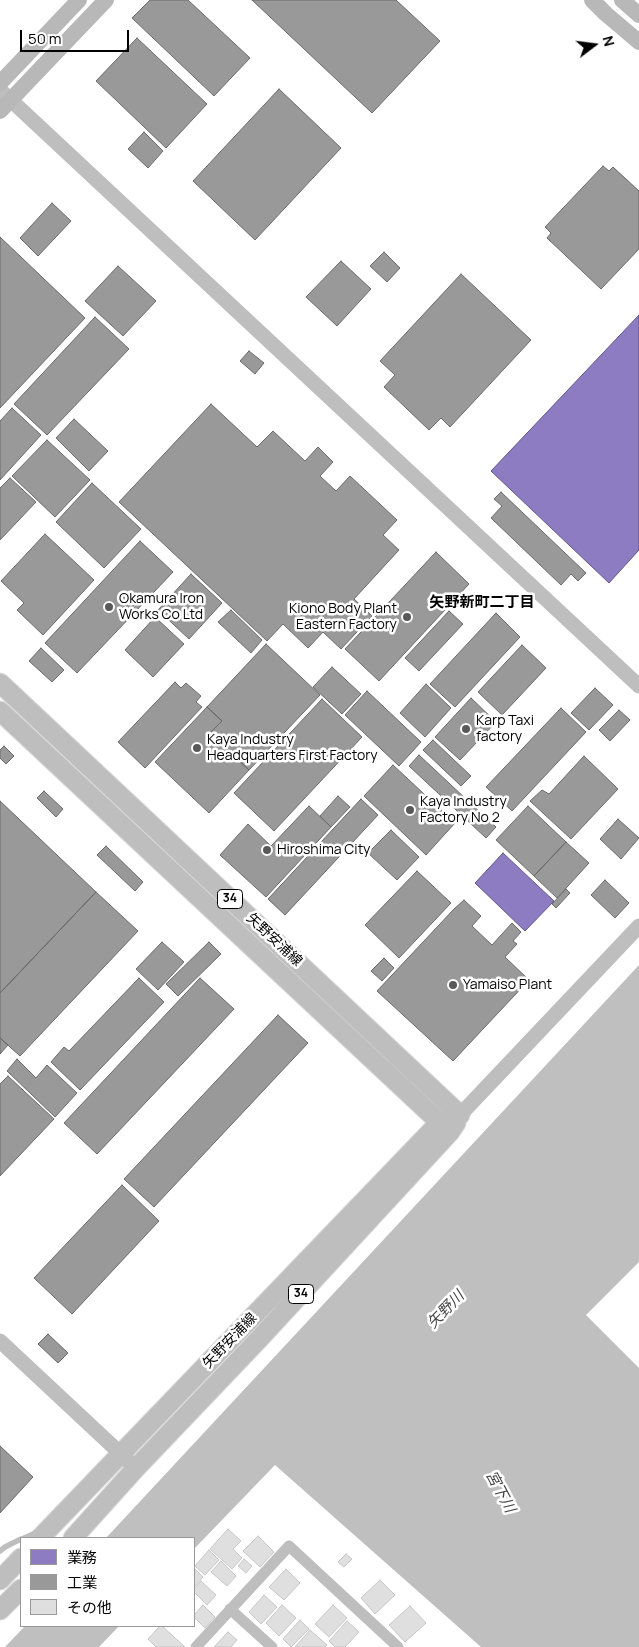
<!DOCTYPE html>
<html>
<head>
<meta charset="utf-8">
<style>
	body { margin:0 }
	#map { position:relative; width:639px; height:1647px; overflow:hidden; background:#fff; font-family:Manrope,"Noto Sans JP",sans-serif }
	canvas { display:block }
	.legend { position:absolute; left:20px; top:1537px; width:175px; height:90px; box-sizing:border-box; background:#fff; border:1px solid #999; margin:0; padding:6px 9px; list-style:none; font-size:15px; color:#000 }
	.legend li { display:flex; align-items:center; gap:10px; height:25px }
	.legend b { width:25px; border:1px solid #999 }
	.north { position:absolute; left:569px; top:20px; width:50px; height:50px; -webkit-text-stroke:4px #fff; paint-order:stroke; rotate:75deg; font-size:14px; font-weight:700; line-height:20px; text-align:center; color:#000 }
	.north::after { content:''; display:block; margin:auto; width:18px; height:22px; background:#000; clip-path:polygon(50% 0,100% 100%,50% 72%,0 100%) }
	.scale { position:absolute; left:20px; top:30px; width:109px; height:22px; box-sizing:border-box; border:2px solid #000; border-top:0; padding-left:6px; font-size:15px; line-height:18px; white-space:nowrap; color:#000; -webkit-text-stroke:4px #fff; paint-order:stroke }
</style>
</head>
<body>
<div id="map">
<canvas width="639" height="1647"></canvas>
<ul class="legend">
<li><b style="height:14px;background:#8e7cc3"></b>業務</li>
<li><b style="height:14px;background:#999"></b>工業</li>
<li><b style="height:14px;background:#dfdfdf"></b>その他</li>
</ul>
<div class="north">N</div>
<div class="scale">50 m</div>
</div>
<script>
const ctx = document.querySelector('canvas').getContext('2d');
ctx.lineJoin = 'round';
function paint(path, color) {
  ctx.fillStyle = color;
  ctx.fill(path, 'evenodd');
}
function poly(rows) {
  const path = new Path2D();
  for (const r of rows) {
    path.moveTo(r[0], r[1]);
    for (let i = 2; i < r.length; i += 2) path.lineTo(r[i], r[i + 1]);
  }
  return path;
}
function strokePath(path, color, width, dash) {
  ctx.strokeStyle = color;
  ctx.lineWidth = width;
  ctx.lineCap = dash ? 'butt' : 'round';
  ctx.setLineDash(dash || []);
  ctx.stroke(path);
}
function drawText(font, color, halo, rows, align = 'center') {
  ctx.font = font + ' Manrope,"Noto Sans JP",sans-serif';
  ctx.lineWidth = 5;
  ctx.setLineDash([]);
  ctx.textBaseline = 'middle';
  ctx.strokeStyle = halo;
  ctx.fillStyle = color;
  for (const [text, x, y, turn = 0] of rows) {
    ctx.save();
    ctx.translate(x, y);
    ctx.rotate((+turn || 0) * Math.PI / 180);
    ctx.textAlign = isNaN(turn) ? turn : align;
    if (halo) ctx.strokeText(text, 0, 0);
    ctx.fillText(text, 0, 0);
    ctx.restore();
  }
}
paint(poly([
	[639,965,639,1262,586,1315,639,1368,639,1647,481,1647,275,1465,194,1549,194,1538,106,1538],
	[25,1626,119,1626,99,1647,5,1647]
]), '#bfbfbf');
const offices = poly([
	[639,315,639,550,609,583,491,471,639,315],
	[503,853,554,901,525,931,475,883,503,853]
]);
paint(offices, '#8e7cc3');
strokePath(offices, '#635788', 1);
const industry = poly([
	[150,0,188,0,250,58,214,96,132,18,150,0],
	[252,0,396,0,440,41,372,113,252,0],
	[137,38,207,104,166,148,96,81,137,38],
	[279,89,341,148,255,240,193,181,279,89],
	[144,132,163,151,148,168,128,149,144,132],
	[603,166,609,171,613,167,639,191,639,249,601,289,547,238,551,233,545,227,603,166],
	[52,203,71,221,38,256,20,238,52,203],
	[0,237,85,318,0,408,0,237],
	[384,252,400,268,387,282,370,266,384,252],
	[341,261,371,289,337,326,306,297,341,261],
	[118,266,156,301,123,336,85,301,118,266],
	[461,274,531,340,450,427,441,418,429,430,384,387,395,375,380,361,461,274],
	[95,317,129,349,47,435,14,404,95,317],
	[249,351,264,363,255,374,240,361,249,351],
	[211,404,257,447,273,431,305,461,318,447,333,462,320,476,336,491,350,476,397,520,383,535,399,550,354,599,372,616,341,649,323,632,308,648,283,624,267,641,119,502,211,404],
	[12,408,41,435,0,480,0,421,12,408],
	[74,419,108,451,89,471,56,438,74,419],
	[47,440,90,480,55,517,12,476,47,440],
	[10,478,36,502,0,540,0,488,10,478],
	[92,483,141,529,104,568,56,522,92,483],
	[501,492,586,573,578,581,571,574,561,585,491,518,502,506,494,499,501,492],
	[45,534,94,580,43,635,17,610,24,603,1,581,45,534],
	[140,541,173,572,77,673,45,643,140,541],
	[436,552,469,584,379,681,345,649,436,552],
	[191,574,222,603,189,639,158,610,191,574],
	[231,610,262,640,251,653,218,622,231,610],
	[449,611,463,624,419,671,405,658,449,611],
	[496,613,520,637,455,707,430,684,496,613],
	[155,617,184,644,153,677,125,650,155,617],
	[266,644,320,695,249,770,210,733,222,721,207,707,266,644],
	[522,645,546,668,502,715,478,692,522,645],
	[41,648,64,670,52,682,29,661,41,648],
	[332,667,361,694,342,714,313,687,332,667],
	[175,682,181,688,186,683,201,696,196,702,202,707,145,768,118,742,175,682],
	[426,684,451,708,425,737,400,713,426,684],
	[595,688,613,705,589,730,571,713,595,688],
	[367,691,421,742,399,766,345,715,367,691],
	[471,698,496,722,460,760,435,737,471,698],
	[322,699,362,737,274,831,234,793,322,699],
	[207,707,222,721,210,733,249,770,209,813,155,762,207,707],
	[561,708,586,732,512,811,486,787,561,708],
	[619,710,630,720,610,741,599,730,619,710],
	[433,740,471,776,461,786,423,750,433,740],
	[4,746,14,756,6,764,0,758,0,750,4,746],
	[419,755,496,827,486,838,409,766,419,755],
	[584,756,618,789,571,839,530,801,542,790,549,794,584,756],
	[393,765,455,823,426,855,364,796,393,765],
	[44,791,63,809,56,817,37,798,44,791],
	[338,796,350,807,331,827,320,816,338,796],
	[361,799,378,815,285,915,268,899,361,799],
	[0,801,96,892,0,993,0,801],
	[309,806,331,827,266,897,220,855,248,824,271,846,309,806],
	[528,806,566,842,534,876,496,840,528,806],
	[618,819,639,838,621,859,600,839,618,819],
	[391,830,419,857,397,880,368,853,391,830],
	[566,842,589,863,557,898,534,876,566,842],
	[106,846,143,882,135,891,97,855,106,846],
	[417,871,451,903,399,958,365,925,417,871],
	[605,880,629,903,615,918,591,895,605,880],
	[566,889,570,893,556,908,552,904,566,889],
	[96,892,138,931,20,1056,0,1038,0,993,96,892],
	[464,900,481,916,472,926,492,945,512,923,521,932,513,941,517,944,505,957,529,980,453,1061,377,991,454,909,464,900],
	[162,942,184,962,158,990,136,969,162,942],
	[209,942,221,954,178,996,166,984,209,942],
	[384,958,394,968,382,981,371,971,384,958],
	[139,978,164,1002,80,1090,51,1062,64,1047,69,1051,139,978],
	[200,978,234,1009,97,1154,64,1123,200,978],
	[278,1015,308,1043,154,1207,124,1179,278,1015],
	[0,1038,8,1045,0,1054,0,1038],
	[17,1059,36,1078,47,1065,77,1093,55,1117,7,1071,17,1059],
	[8,1076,54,1119,0,1176,0,1084,8,1076],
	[122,1185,159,1221,72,1314,34,1278,122,1185],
	[48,1334,68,1353,58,1363,38,1344,48,1334],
	[0,1446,33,1477,0,1513,0,1446]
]);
paint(industry, '#999');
strokePath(industry, '#6b6b6b', 1);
const building = poly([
	[228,1529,241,1541,233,1549,242,1558,232,1569,210,1549,228,1529],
	[258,1536,274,1552,260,1567,243,1551,258,1536],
	[209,1550,219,1560,205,1575,195,1566,209,1550],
	[346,1554,352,1559,344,1567,338,1562,346,1554],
	[244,1559,252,1566,246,1573,238,1566,244,1559],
	[221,1561,236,1576,227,1586,211,1572,221,1561],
	[194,1568,203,1577,194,1587,194,1568],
	[286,1569,300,1583,284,1600,269,1587,286,1569],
	[380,1580,395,1595,375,1614,361,1598,380,1580],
	[201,1581,216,1595,207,1605,194,1592,194,1589,201,1581],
	[264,1595,277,1607,261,1624,249,1612,264,1595],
	[203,1605,215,1617,205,1628,194,1617,194,1615,203,1605],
	[282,1605,296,1618,279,1636,266,1623,282,1605],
	[333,1605,347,1618,329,1637,315,1624,333,1605],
	[410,1606,426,1623,405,1642,389,1625,410,1606],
	[300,1620,309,1629,291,1647,283,1639,300,1620],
	[347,1621,359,1632,345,1647,335,1647,329,1641,347,1621],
	[160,1626,162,1626,185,1647,156,1647,148,1639,160,1626],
	[310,1630,327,1645,325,1647,295,1647,310,1630],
	[228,1632,237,1640,231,1647,214,1647,228,1632]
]);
paint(building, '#dfdfdf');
strokePath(building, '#c7c7c7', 1);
const primary = poly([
	[0,683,460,1115],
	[0,711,450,1132],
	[40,1538,440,1122,452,1118],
	[73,1538,136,1468,259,1339,450,1132,456,1123],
	[0,1580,21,1558],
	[0,1610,21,1589]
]);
strokePath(primary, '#dbdbdb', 21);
strokePath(poly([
	[24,1538,38,1532],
	[0,1551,5,1547,21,1539]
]), '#bebebe', 5.5);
strokePath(poly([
	[230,1609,272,1647],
	[196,1647,289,1546,398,1647]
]), '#bebebe', 11);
strokePath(poly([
	[0,90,639,686],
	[460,1115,639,926],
	[0,1341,136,1468]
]), '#bebebe', 15);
strokePath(poly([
	[592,0,606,14,639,42],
	[622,0,639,15],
	[0,83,79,0],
	[0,111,106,0]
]), '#b8b8b8', 16);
strokePath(primary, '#bebebe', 19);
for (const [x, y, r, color] of [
	[109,607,5,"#595959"],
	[407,617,5,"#595959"],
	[466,729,5,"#595959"],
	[197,748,5,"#595959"],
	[410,810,5,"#595959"],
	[267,850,5,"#595959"],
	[453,985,5,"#595959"]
]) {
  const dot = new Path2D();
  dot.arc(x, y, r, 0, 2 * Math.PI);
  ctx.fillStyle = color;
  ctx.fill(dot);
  strokePath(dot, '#fff', 2);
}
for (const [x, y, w] of [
	[230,899,25],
	[301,1294,25]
]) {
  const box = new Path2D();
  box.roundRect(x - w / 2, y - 9.5, w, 19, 4);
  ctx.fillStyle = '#fff';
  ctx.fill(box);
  strokePath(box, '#000', 1);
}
drawText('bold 12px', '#000', null, [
	["34",230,899],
	["34",301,1294]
]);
drawText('14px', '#000', '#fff', [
	["Okamura Iron",119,599],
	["Works Co Ltd",119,615],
	["Kiono Body Plant",397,609,"right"],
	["Eastern Factory",397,625,"right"],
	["Karp Taxi",476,721],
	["factory",476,737],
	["Kaya Industry",207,740],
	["Headquarters First Factory",207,756],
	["Kaya Industry",420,802],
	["Factory No 2",420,818],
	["Hiroshima City",277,850],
	["Yamaiso Plant",463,985]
], 'left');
drawText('14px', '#000', '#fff', [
	["矢野安浦線",274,940,43],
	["矢野安浦線",230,1341,-46]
]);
drawText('bold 15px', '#000', '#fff', [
	["矢野新町二丁目",482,603]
]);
drawText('italic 15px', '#444', '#fff', [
	["矢野川",446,1310,-46],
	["宮下川",500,1492,62]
]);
</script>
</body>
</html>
